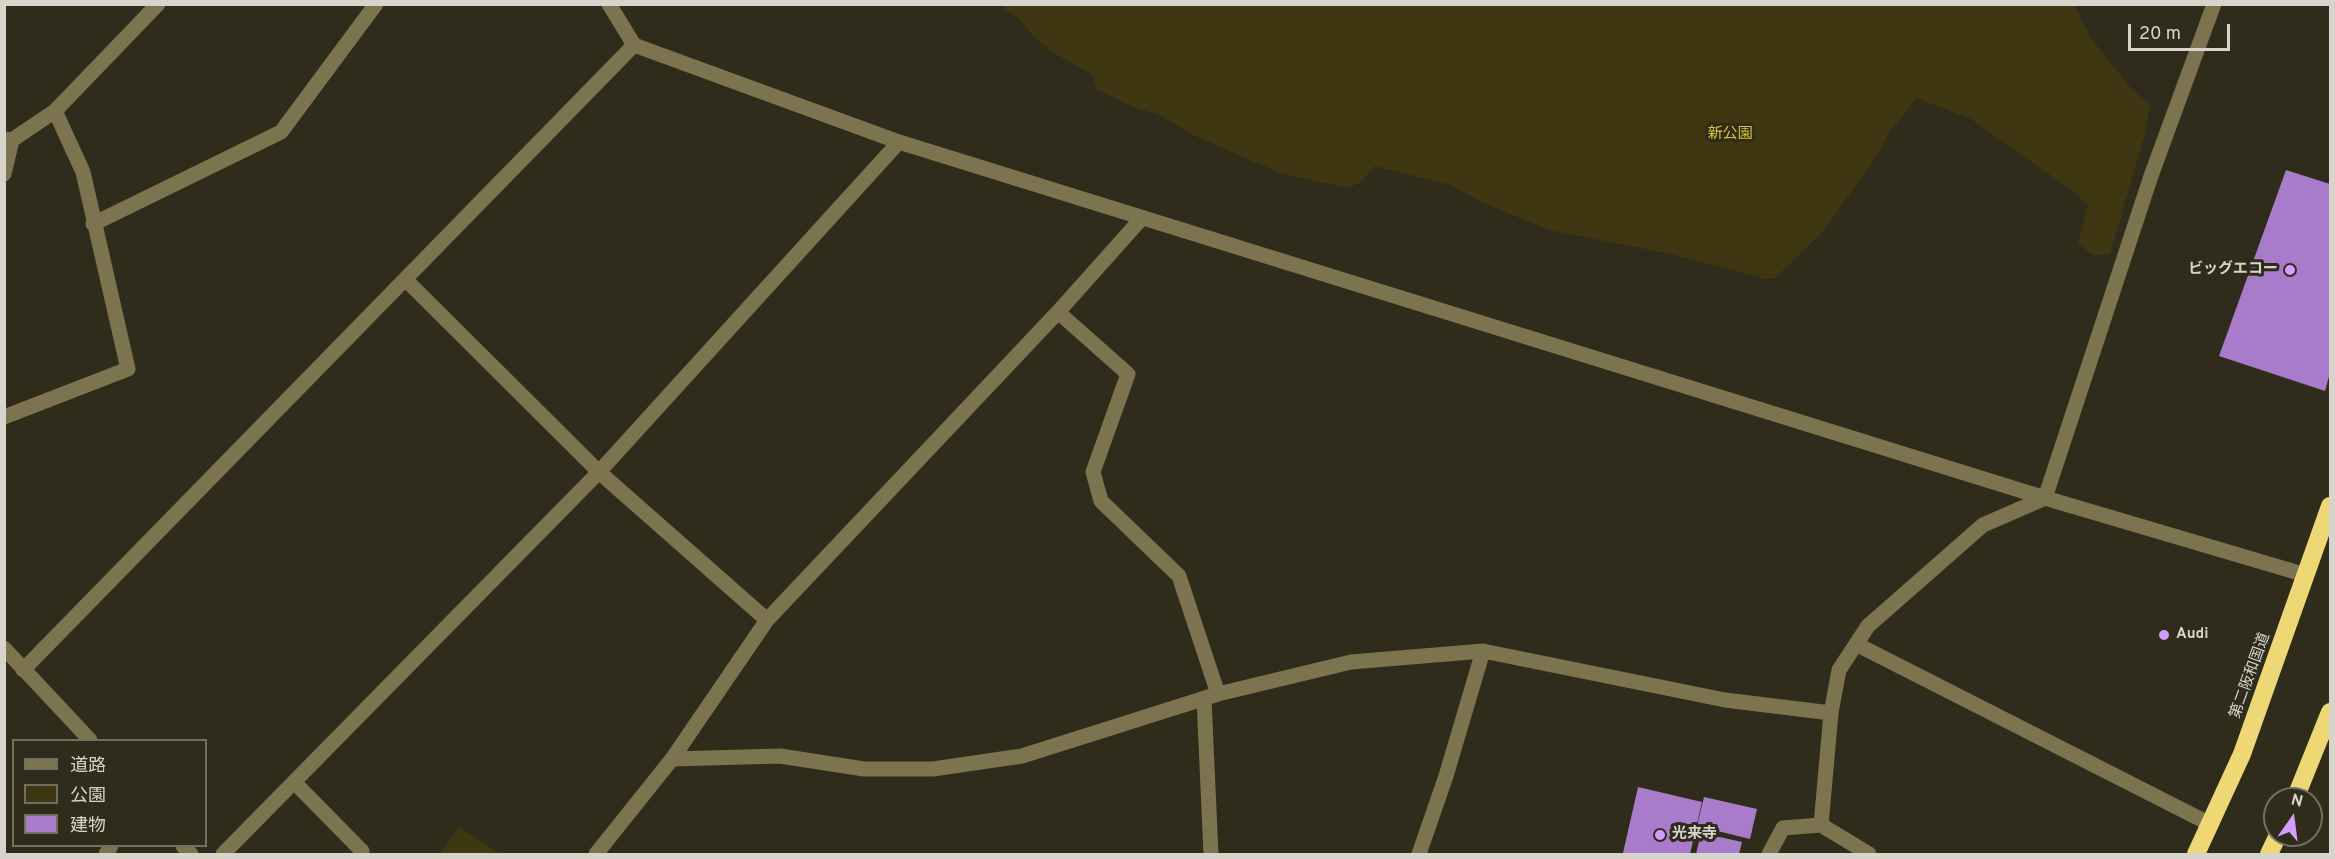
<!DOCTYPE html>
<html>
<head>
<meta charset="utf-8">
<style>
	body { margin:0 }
	#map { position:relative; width:2335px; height:859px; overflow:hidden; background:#2f2c1b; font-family:Overpass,"Noto Sans JP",sans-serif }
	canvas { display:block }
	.frame { position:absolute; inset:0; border:6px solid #d7d5cb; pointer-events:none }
	.legend { position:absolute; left:12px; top:739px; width:195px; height:108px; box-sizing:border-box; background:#2f2c1b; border:2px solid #727061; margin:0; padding:8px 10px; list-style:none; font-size:18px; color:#d7d5cb }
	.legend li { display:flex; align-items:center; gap:12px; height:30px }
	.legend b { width:30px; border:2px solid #727061 }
	.north { position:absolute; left:2263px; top:787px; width:60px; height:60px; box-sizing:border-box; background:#2f2c1b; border:2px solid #727061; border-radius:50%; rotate:14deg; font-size:16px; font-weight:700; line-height:24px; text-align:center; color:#d7d5cb }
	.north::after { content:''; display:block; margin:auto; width:21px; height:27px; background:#d29dfd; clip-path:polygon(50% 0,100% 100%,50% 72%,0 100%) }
	.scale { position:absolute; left:2128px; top:24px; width:102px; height:27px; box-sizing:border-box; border:3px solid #d7d5cb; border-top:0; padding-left:8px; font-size:18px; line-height:21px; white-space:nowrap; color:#d7d5cb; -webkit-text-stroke:4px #2f2c1b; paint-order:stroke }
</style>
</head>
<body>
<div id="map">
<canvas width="2335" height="859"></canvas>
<div class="frame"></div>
<ul class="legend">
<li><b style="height:8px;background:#7c744e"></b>道路</li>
<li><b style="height:16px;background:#3e3712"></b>公園</li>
<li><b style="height:16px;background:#a87cca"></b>建物</li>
</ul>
<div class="north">N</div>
<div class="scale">20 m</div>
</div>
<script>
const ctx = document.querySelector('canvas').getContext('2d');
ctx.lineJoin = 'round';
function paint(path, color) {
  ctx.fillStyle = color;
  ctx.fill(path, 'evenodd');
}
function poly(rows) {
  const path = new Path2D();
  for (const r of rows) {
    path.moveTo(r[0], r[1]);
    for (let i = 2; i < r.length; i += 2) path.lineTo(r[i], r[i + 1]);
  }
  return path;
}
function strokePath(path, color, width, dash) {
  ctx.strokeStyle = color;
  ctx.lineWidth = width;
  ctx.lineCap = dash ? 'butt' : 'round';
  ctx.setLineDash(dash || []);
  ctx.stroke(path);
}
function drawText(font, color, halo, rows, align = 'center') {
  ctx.font = font + ' Overpass,"Noto Sans JP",sans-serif';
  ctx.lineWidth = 6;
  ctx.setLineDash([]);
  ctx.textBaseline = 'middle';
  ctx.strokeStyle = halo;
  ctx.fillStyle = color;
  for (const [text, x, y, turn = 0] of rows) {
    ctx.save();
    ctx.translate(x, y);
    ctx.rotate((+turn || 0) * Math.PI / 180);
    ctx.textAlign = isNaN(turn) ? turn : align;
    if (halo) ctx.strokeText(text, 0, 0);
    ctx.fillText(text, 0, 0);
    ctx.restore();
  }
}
paint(poly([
	[999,5,2074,5,2090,37,2129,86,2150,106,2144,137,2110,254,2093,255,2078,243,2088,205,2071,190,1971,119,1917,98,1889,133,1873,161,1821,234,1775,278,1766,279,1671,254,1549,230,1479,201,1451,185,1375,166,1361,182,1348,188,1280,173,1193,135,1160,115,1133,107,1096,89,1092,74,1054,53,1033,36,1019,18],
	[459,827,501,854,440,854]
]), '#3e3712');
paint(poly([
	[2286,170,2330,184,2330,373,2325,391,2219,356],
	[1638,787,1702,802,1690,854,1623,853],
	[1704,797,1757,809,1750,839,1697,826],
	[1701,833,1742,842,1739,854,1696,854]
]), '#a87cca');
strokePath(poly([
	[609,4,634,45,899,142,2045,498,2306,575],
	[4,139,12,140,55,111,158,4],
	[4,174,12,140],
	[93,224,281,132,376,4],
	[406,280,599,472,767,620],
	[1058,312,1128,374,1093,472,1101,501,1179,576,1218,694],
	[4,417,128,369,83,172,55,111],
	[1856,644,2210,824],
	[4,648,90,740],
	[23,670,634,45],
	[1204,699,1211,854],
	[672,759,780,756,864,769,933,769,1022,756,1218,694,1351,662,1483,651,1725,700,1831,713],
	[294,782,362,851],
	[1821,825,1831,713,1839,670,1868,626,1983,525,2045,498,2151,176,2214,4],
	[183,846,191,854],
	[106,854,111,846],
	[223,854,599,472,899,142],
	[596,854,672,759,767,620,1058,312,1142,218],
	[1419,854,1446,776,1483,651],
	[1769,854,1783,828,1821,825,1869,854]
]), '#7c744e', 15);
strokePath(poly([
	[2295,799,2330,712],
	[2196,854,2242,754,2330,506],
	[2269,854,2278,835]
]), '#edd875', 18);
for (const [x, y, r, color] of [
	[2290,270,6,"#d29dfd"],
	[2164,635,6,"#d29dfd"],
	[1660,835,6,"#d29dfd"]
]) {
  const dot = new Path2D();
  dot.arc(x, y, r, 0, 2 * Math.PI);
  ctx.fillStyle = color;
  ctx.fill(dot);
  strokePath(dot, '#2f2c1b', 2);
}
drawText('15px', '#dcc136', '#2f2c1b', [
	["新公園",1730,135]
]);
drawText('bold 15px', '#d7d5cb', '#2f2c1b', [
	["ビッグエコー",2278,270,"right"],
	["Audi",2176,635],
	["光来寺",1672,835]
], 'left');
drawText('15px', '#d7d5cb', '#2f2c1b', [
	["第二阪和国道",2251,676,-70]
]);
</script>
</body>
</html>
